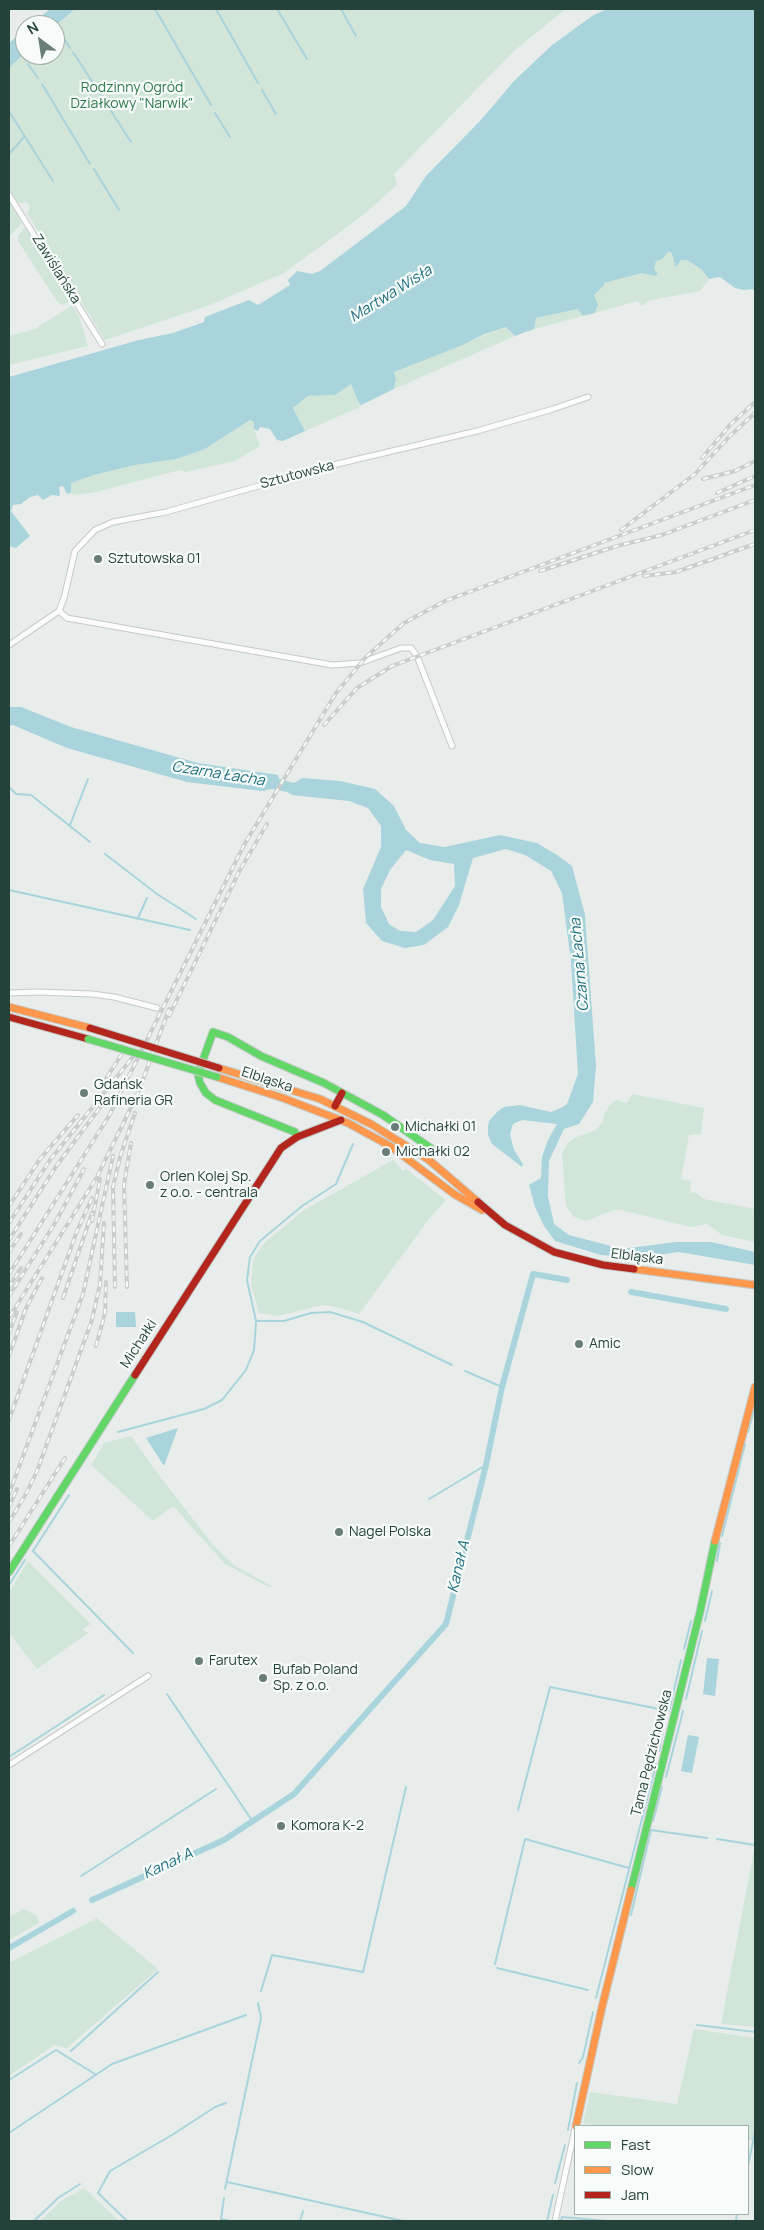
<!DOCTYPE html>
<html>
<head>
<meta charset="utf-8">
<style>
	body { margin:0 }
	#map { position:relative; width:764px; height:2230px; overflow:hidden; background:#e8edeb; font-family:Manrope,sans-serif }
	canvas { display:block }
	.frame { position:absolute; inset:0; border:10px solid #24423a; pointer-events:none }
	.legend { position:absolute; left:574px; top:2125px; width:175px; height:90px; box-sizing:border-box; background:#f7fbf9; border:1px solid #a3b1ad; margin:0; padding:6px 9px; list-style:none; font-size:15px; color:#24423a }
	.legend li { display:flex; align-items:center; gap:10px; height:25px }
	.legend b { width:25px; border:1px solid #a3b1ad }
	.north { position:absolute; left:15px; top:15px; width:50px; height:50px; box-sizing:border-box; background:#f7fbf9; border:1px solid #a3b1ad; border-radius:50%; rotate:329deg; font-size:14px; font-weight:700; line-height:20px; text-align:center; color:#24423a }
	.north::after { content:''; display:block; margin:auto; width:18px; height:22px; background:#697e78; clip-path:polygon(50% 0,100% 100%,50% 72%,0 100%) }
</style>
</head>
<body>
<div id="map">
<canvas width="764" height="2230"></canvas>
<div class="frame"></div>
<ul class="legend">
<li><b style="height:6px;background:#63d668"></b>Fast</li>
<li><b style="height:6px;background:#ff974d"></b>Slow</li>
<li><b style="height:6px;background:#b3261e"></b>Jam</li>
</ul>
<div class="north">N</div>
</div>
<script>
const ctx = document.querySelector('canvas').getContext('2d');
ctx.lineJoin = 'round';
function paint(path, color) {
  ctx.fillStyle = color;
  ctx.fill(path, 'evenodd');
}
function poly(rows) {
  const path = new Path2D();
  for (const r of rows) {
    path.moveTo(r[0], r[1]);
    for (let i = 2; i < r.length; i += 2) path.lineTo(r[i], r[i + 1]);
  }
  return path;
}
function strokePath(path, color, width, dash) {
  ctx.strokeStyle = color;
  ctx.lineWidth = width;
  ctx.lineCap = dash ? 'butt' : 'round';
  ctx.setLineDash(dash || []);
  ctx.stroke(path);
}
function drawText(font, color, halo, rows, align = 'center') {
  ctx.font = font + ' Manrope,sans-serif';
  ctx.lineWidth = 4.5;
  ctx.setLineDash([]);
  ctx.textBaseline = 'middle';
  ctx.strokeStyle = halo;
  ctx.fillStyle = color;
  for (const [text, x, y, turn = 0] of rows) {
    ctx.save();
    ctx.translate(x, y);
    ctx.rotate((+turn || 0) * Math.PI / 180);
    ctx.textAlign = isNaN(turn) ? turn : align;
    if (halo) ctx.strokeText(text, 0, 0);
    ctx.fillText(text, 0, 0);
    ctx.restore();
  }
}
paint(poly([
	[75,9,566,9,515,50,394,174,397,185,362,216,284,273,210,305,105,340,27,213,30,208,27,202,21,203,16,201,9,189,9,68,25,53,25,55,55,55,55,26],
	[9,200,22,223,9,237],
	[24,228,27,229,71,298,65,305,58,303,18,241,18,236],
	[667,252,671,252,672,258,687,260,702,270,709,279,700,291,651,300,642,306,638,301,595,313,598,308,594,295,604,283,642,273,656,276,654,269,656,261,662,259],
	[72,305,79,316,88,346,9,365,9,336,35,329],
	[578,309,583,316,534,329,535,318],
	[506,327,515,336,394,389,396,383,393,372],
	[351,384,358,401,361,405,360,407,305,431,293,408,308,396,335,395],
	[250,420,254,422,254,429,260,446,235,461,186,472,180,470,96,492,74,495,71,493,71,483,94,475,135,465,176,459,205,449],
	[632,1094,704,1108,701,1134,689,1135,681,1179,691,1181,690,1193,695,1192,704,1199,755,1209,755,1242,722,1235,707,1224,691,1227,621,1210,614,1210,586,1221,574,1217,566,1206,562,1154,568,1143,574,1138,596,1130,603,1121,604,1114,610,1105,616,1100,627,1103],
	[393,1160,403,1171,406,1169,446,1200,429,1219,359,1314,336,1307,323,1305,278,1316,259,1313,251,1284,253,1260,263,1244,304,1210],
	[131,1436,162,1479,213,1545,235,1566,272,1586,269,1587,225,1564,173,1506,153,1521,91,1465,104,1443],
	[28,1561,91,1624,83,1629,88,1633,37,1669,9,1633,9,1592],
	[755,1845,755,2027,721,2024],
	[24,1909,37,1916,39,1923,9,1940,9,1917],
	[97,1918,158,1969,67,2048,54,2045,9,2076,9,1963],
	[694,2029,755,2038,755,2141,748,2140,748,2126,603,2126,583,2124,590,2092,677,2104],
	[84,2188,119,2221,40,2221,61,2201]
]), '#d1e6d8');
paint(poly([
	[50,9,75,9,55,26,30,25],
	[607,9,755,9,755,294,753,289,744,290,735,288,720,277,709,279,702,270,687,260,681,260,676,267,671,252,668,252,662,259,656,261,654,269,658,274,655,276,642,273,604,283,604,285,594,295,598,305,595,313,583,316,578,309,536,318,534,329,515,336,506,327,485,334,460,346,394,372,396,379,394,389,361,405,358,401,351,384,335,395,308,396,293,408,305,431,283,441,277,440,270,429,260,427,258,431,254,429,254,422,250,420,205,449,176,459,135,465,94,475,71,483,71,493,67,494,63,486,59,487,60,496,52,495,43,500,38,495,30,497,21,504,13,505,11,511,30,536,16,548,9,546,9,377,139,340,173,333,204,322,205,317,249,300,258,305,290,285,288,280,297,271,312,274,320,271,406,206,426,176,481,120,514,81,551,46,592,16],
	[25,30,25,53,9,68,9,43],
	[9,707,21,707,71,727,198,763,278,775,279,779,294,783,302,778,340,781,375,789,394,806,406,830,420,843,444,847,500,835,537,843,557,855,572,866,585,915,596,1066,593,1102,579,1124,564,1129,549,1161,548,1196,554,1224,569,1235,622,1249,676,1242,711,1242,755,1252,755,1265,679,1252,639,1258,601,1255,555,1241,544,1226,535,1207,529,1185,541,1178,542,1157,548,1140,557,1124,522,1120,513,1124,510,1134,514,1150,523,1164,522,1167,492,1144,488,1135,488,1127,489,1121,498,1111,504,1107,520,1105,551,1112,561,1108,567,1104,578,1074,571,961,562,893,551,871,525,855,506,849,473,858,459,905,448,927,424,945,405,948,382,941,366,923,363,889,381,847,381,826,368,808,349,801,292,795,287,792,272,789,262,791,187,782,67,748,13,725,9,726],
	[406,850,430,860,454,864,455,886,433,920,416,932,400,931,389,924,381,907,381,889,390,870],
	[116,1312,135,1312,136,1327,116,1327],
	[178,1428,164,1466,146,1438],
	[707,1658,719,1659,715,1696,703,1694],
	[688,1735,699,1737,692,1773,681,1771]
]), '#a9d4db');
strokePath(poly([
	[155,9,211,105],
	[216,9,258,83],
	[277,9,307,59],
	[341,9,356,36],
	[56,26,58,29],
	[61,34,70,48],
	[73,52,131,142],
	[23,55,25,59],
	[28,64,38,78],
	[42,84,90,164],
	[262,90,276,114],
	[10,113,53,181],
	[215,113,230,137],
	[9,154,24,137],
	[94,169,119,210],
	[9,787,16,794,31,795,90,842],
	[70,825,88,779],
	[105,854,157,894,196,919],
	[9,890,190,930],
	[138,918,147,898],
	[353,1144,336,1184,302,1206,260,1241,250,1257,247,1280,256,1321,284,1321,311,1313,330,1312,363,1322,452,1365],
	[465,1371,502,1387],
	[118,1432,204,1409,222,1400,246,1370,254,1350,256,1322],
	[748,1432,755,1406],
	[69,1495,33,1551,133,1653],
	[429,1499,486,1465],
	[722,1536,745,1444],
	[717,1561,720,1543],
	[9,1585,25,1560],
	[705,1621,712,1591],
	[684,1649,691,1621],
	[167,1694,253,1822],
	[686,1699,702,1631],
	[659,1751,664,1725],
	[9,1757,104,1695],
	[666,1777,683,1711],
	[518,1810,550,1687,669,1711,681,1660],
	[653,1821,662,1787],
	[717,1839,755,1845],
	[81,1876,216,1789],
	[631,1915,651,1830,707,1838],
	[495,1964,525,1839,629,1868],
	[497,1968,588,1990],
	[261,1991,272,1955,363,1972,406,1787],
	[596,1998,656,1764],
	[697,2025,755,2032],
	[71,2051,158,1972],
	[579,2063,583,2057,593,2012],
	[9,2080,56,2050,95,2074],
	[568,2130,577,2083],
	[9,2133,112,2064,246,2015],
	[748,2166,755,2132],
	[227,2182,403,2221],
	[555,2183,565,2145],
	[225,2189,261,2018,258,2003],
	[224,2198,221,2219,230,2221],
	[736,2220,737,2214],
	[34,2221,58,2198,80,2184],
	[127,2221,98,2193,110,2171,172,2135,215,2107,226,2103],
	[300,2221,303,2211],
	[547,2221,553,2195],
	[561,2221,562,2217,607,2221]
]), '#a9d4db', 2);
strokePath(poly([
	[631,1292,726,1309],
	[92,1900,224,1840,294,1794,446,1624,486,1465,502,1387,533,1274,567,1280],
	[9,1948,73,1911]
]), '#a9d4db', 6);
const street = poly([
	[9,195,102,344],
	[59,611,67,618,332,665,360,663,401,648,411,648,417,656,452,746],
	[9,645,59,611,64,598,75,551,95,530,113,522,166,512,333,465,477,431,553,409,588,397],
	[9,993,38,992,92,994,114,997,157,1008],
	[9,1765,148,1676],
	[555,2221,575,2129]
]);
const fast = poly([
	[297,1137,295,1132,215,1100,206,1093,200,1083,198,1074,213,1032,228,1037,261,1056,324,1083,383,1115,432,1149,429,1160],
	[9,1572,135,1375],
	[631,1890,700,1612,715,1541]
]);
const slow = poly([
	[9,1007,90,1028],
	[219,1068,320,1099,371,1124,429,1160,478,1202],
	[217,1077,283,1098,348,1123,390,1146,454,1194,482,1210],
	[634,1269,755,1285],
	[715,1541,755,1387],
	[576,2126,602,2007,631,1890]
]);
const jam = poly([
	[9,1017,88,1039],
	[335,1106,342,1093],
	[478,1202,505,1225,554,1252,603,1265,634,1269],
	[135,1375,281,1148,297,1137,341,1120]
]);
strokePath(street, '#c5cac8', 7);
strokePath(fast, '#c3cbc8', 9);
strokePath(slow, '#c3cbc8', 9);
strokePath(jam, '#c3cbc8', 9);
strokePath(street, '#fcfcfc', 5);
strokePath(fast, '#63d668', 7);
strokePath(slow, '#ff974d', 7);
strokePath(jam, '#b3261e', 7);
const rail = poly([
	[702,458,730,425,755,402],
	[703,479,735,471,755,461],
	[717,493,755,476],
	[621,530,695,474,730,436,755,413],
	[540,571,617,546,662,535,755,500],
	[644,576,676,572,755,544],
	[324,725,357,688,392,666,755,530],
	[169,1016,240,870,267,824],
	[101,1086,122,1054],
	[9,1206,40,1159,78,1115],
	[92,1221,100,1179],
	[9,1223,50,1160,136,1053],
	[9,1240,57,1165,107,1098],
	[9,1252,21,1234],
	[9,1274,109,1116,244,845,336,693,366,657,404,623,445,601,755,485],
	[9,1287,21,1268],
	[115,1287,113,1187,120,1157,135,1113],
	[127,1287,124,1185,131,1143],
	[9,1296,55,1223,84,1169],
	[63,1298,92,1213],
	[10,1316,97,1177,138,1093,169,1009],
	[9,1333,17,1312],
	[96,1346,105,1313,106,1282],
	[9,1356,26,1308,42,1278],
	[9,1420,77,1231,92,1198],
	[9,1494,83,1294,113,1156],
	[9,1507,17,1489],
	[9,1522,27,1492,37,1471,92,1320,100,1284,104,1223],
	[9,1546,65,1458]
]);
strokePath(rail, '#c9cdcc', 4);
strokePath(rail, '#f7fbf9', 2, [5.5]);
const fastBridge = poly([
	[88,1039,217,1077]
]);
const jamBridge = poly([
	[90,1028,219,1068]
]);
strokePath(fastBridge, '#c3cbc8', 9, []);
strokePath(jamBridge, '#c3cbc8', 9, []);
strokePath(fastBridge, '#63d668', 7);
strokePath(jamBridge, '#b3261e', 7);
for (const [x, y, r, color] of [
	[98,559,5,"#697e78"],
	[84,1093,5,"#697e78"],
	[395,1127,5,"#697e78"],
	[386,1152,5,"#697e78"],
	[150,1185,5,"#697e78"],
	[579,1344,5,"#697e78"],
	[339,1532,5,"#697e78"],
	[199,1661,5,"#697e78"],
	[263,1678,5,"#697e78"],
	[281,1826,5,"#697e78"]
]) {
  const dot = new Path2D();
  dot.arc(x, y, r, 0, 2 * Math.PI);
  ctx.fillStyle = color;
  ctx.fill(dot);
  strokePath(dot, '#f7fbf9', 2);
}
drawText('14px', '#2d7a4b', '#f7fbf9', [
	["Rodzinny Ogród",132,88],
	["Działkowy \"Narwik\"",132,104]
]);
drawText('14px', '#24423a', '#f7fbf9', [
	["Zawiślańska",56,269,58],
	["Sztutowska",297,475,-15],
	["Elbląska",267,1080,18],
	["Elbląska",637,1257,7],
	["Michałki",139,1344,-57],
	["Tama Pędzichowska",652,1753,-76]
]);
drawText('14px', '#24423a', '#f7fbf9', [
	["Sztutowska 01",108,559],
	["Gdańsk",94,1085],
	["Rafineria GR",94,1101],
	["Michałki 01",405,1127],
	["Michałki 02",396,1152],
	["Orlen Kolej Sp.",160,1177],
	["z o.o. - centrala",160,1193],
	["Amic",589,1344],
	["Nagel Polska",349,1532],
	["Farutex",209,1661],
	["Bufab Poland",273,1670],
	["Sp. z o.o.",273,1686],
	["Komora K-2",291,1826]
], 'left');
drawText('italic 15px', '#1c6f80', '#f7fbf9', [
	["Martwa Wisła",391,294,-32],
	["Czarna Łacha",218,774,9],
	["Czarna Łacha",580,965,-95],
	["Kanał A",459,1567,-77],
	["Kanał A",168,1864,-25]
]);
</script>
</body>
</html>
